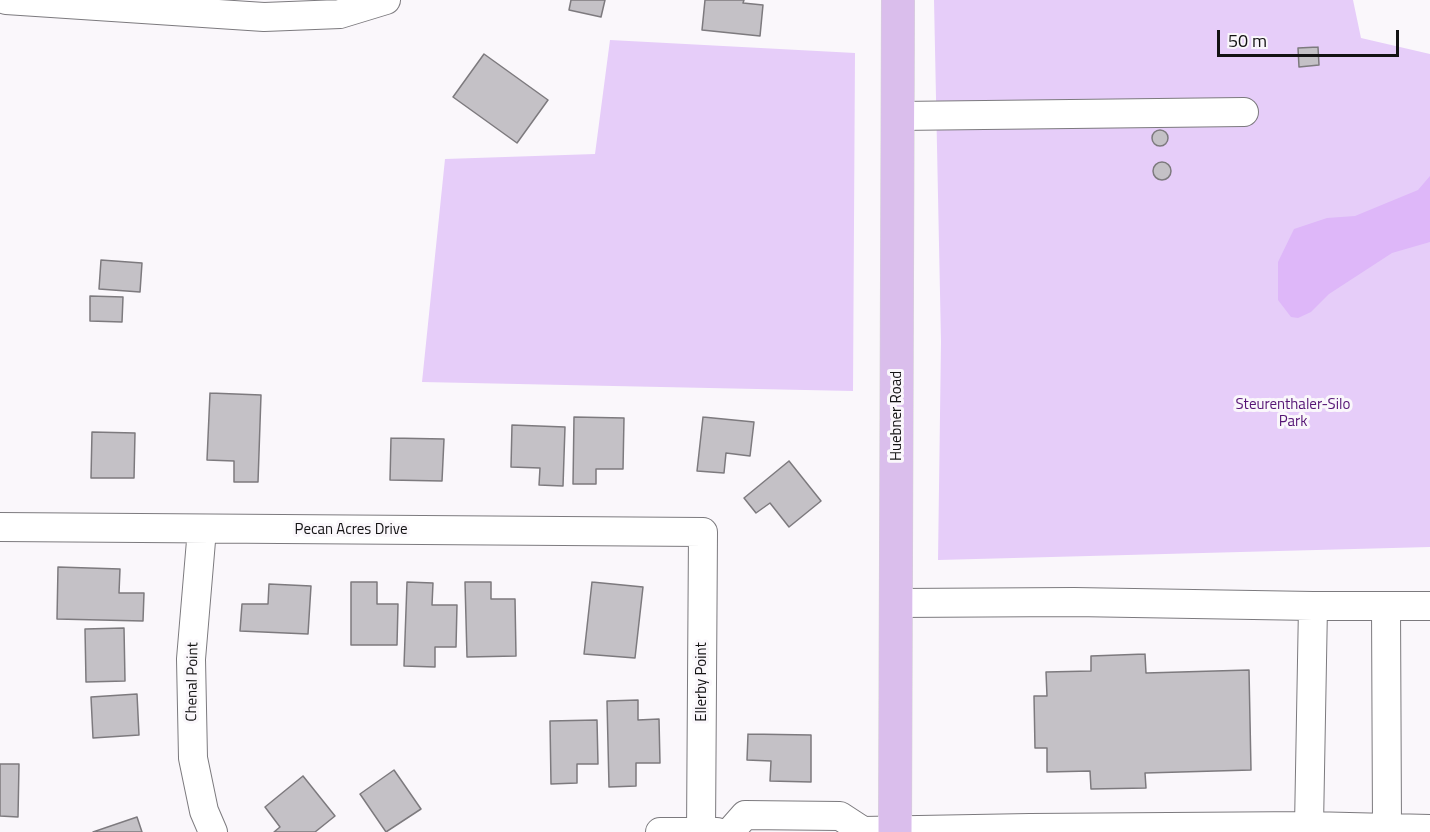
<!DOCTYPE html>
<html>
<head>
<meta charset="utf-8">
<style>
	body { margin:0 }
	#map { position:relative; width:1430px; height:832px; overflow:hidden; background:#faf7fb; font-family:"Titillium Web",sans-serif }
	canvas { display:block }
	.scale { position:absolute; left:1217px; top:30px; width:182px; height:27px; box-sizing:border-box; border:3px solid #131213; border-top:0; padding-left:8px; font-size:18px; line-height:21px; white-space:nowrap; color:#131213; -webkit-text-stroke:4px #faf7fb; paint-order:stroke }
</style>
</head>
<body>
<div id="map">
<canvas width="1430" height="832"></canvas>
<div class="scale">50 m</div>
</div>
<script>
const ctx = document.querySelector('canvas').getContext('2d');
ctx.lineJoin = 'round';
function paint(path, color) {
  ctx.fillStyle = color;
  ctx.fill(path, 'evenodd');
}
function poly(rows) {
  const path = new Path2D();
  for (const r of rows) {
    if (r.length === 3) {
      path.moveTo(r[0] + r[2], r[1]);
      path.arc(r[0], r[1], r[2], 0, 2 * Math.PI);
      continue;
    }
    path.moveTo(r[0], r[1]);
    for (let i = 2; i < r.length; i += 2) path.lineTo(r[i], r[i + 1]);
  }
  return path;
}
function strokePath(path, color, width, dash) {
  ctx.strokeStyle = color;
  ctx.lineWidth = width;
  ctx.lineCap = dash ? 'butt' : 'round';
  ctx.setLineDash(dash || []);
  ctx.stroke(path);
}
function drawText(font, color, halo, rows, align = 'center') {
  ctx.font = font + ' "Titillium Web",sans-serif';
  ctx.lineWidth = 6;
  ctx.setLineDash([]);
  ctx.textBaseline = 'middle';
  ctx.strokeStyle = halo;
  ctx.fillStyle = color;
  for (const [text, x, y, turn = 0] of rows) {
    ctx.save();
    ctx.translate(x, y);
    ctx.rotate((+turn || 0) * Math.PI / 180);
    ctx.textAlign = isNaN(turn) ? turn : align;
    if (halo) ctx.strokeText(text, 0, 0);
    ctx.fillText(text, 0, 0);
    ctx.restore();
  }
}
paint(poly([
	[934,0,1353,0,1361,38,1430,54,1430,547,938,560,941,342],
	[1162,162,1168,163,1171,171,1169,177,1165,180,1158,179,1153,173,1156,164],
	[610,40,855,53,853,391,422,382,445,159,595,154]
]), '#e6cdf9');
paint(poly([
	[1430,176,1430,242,1392,253,1329,294,1311,312,1298,318,1291,317,1278,300,1278,262,1294,229,1327,218,1355,216,1418,190]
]), '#deb7f9');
const building = poly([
	[571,0,605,0,601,17,569,10,571,0],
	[705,0,744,0,743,3,763,5,760,36,702,30,705,0],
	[1318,47,1319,65,1299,67,1298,48,1318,47],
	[484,54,548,100,517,143,453,97,484,54],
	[1160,138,8],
	[1162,171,9],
	[101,260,142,263,140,292,99,289,101,260],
	[90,296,123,297,122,322,90,321,90,296],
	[210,393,261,395,258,482,234,482,234,461,207,460,210,393],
	[574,417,624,418,623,469,596,469,596,484,573,484,574,417],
	[703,417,754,422,750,456,726,453,724,473,697,471,703,417],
	[512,425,565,427,563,486,539,485,540,468,511,467,512,425],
	[92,432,135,433,134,478,91,478,92,432],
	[391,438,444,439,442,481,390,480,391,438],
	[789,461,821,501,789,527,770,503,756,513,744,498,789,461],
	[58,567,120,569,119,593,144,593,143,621,57,619,58,567],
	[351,582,377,582,377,604,398,604,397,645,351,645,351,582],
	[407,582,433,583,432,605,457,605,456,647,435,647,435,667,404,666,407,582],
	[465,582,491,582,491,599,515,599,516,656,467,657,465,582],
	[592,582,643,587,635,658,584,654,592,582],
	[269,584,311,586,308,634,240,631,242,604,268,604,269,584],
	[124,628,125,681,86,682,85,629,124,628],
	[1145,654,1146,673,1249,670,1251,770,1145,773,1146,788,1091,789,1090,771,1047,772,1047,748,1035,748,1034,696,1047,696,1046,672,1091,671,1091,656,1145,654],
	[137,694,139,735,93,738,91,697,137,694],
	[638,700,638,720,659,719,660,763,636,763,636,786,609,787,607,701,638,700],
	[597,720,598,764,577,764,577,783,551,784,550,721,597,720],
	[748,734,811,735,811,782,770,781,771,761,747,760,748,734],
	[0,764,19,764,18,817,0,816,0,764],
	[394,770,421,809,386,832,360,794,394,770],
	[303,776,335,816,315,832,274,832,280,827,265,807,303,776],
	[137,817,142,832,93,832,137,817]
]);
paint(building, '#c4c1c6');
strokePath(building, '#7d7a7e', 1.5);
const minor = poly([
	[6,0,264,17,340,14,386,0],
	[898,116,1244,112],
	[0,527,703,532,701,832],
	[202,529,191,659,193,758,204,811,213,832],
	[1313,606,1430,606],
	[1386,606,1387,828],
	[1309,826,1430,829],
	[660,832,717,832],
	[730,832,745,815,840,816,863,831,1030,828,1309,826,1313,606,1074,602,896,603]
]);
const major = poly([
	[895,832,898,0]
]);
strokePath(minor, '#7c7a7e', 30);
strokePath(major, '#d5d4d5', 34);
strokePath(minor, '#fff', 28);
strokePath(major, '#dabeec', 33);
drawText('15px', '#551474', '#faf7fb', [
	["Steurenthaler-Silo",1293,405],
	["Park",1293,422]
]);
drawText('15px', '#131213', '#faf7fb', [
	["Huebner Road",897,416,-90],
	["Pecan Acres Drive",351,530],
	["Chenal Point",193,682,-89],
	["Ellerby Point",702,682,-90]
]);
</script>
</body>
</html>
